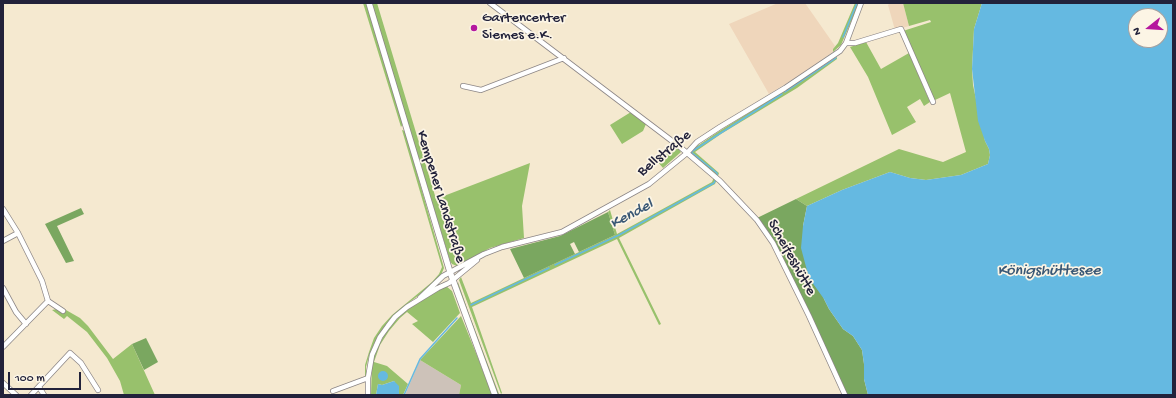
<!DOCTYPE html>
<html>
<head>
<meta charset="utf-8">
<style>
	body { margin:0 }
	#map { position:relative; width:1176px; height:398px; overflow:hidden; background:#f5e9d0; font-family:"Gochi Hand",sans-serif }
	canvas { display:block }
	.frame { position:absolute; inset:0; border:4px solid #22223b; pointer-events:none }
	.north { position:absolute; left:1128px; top:8px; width:40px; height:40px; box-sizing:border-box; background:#fcf5e5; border:1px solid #a5a1a1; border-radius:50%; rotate:253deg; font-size:11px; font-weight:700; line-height:16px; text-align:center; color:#22223b }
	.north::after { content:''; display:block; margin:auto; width:14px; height:18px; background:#b5179e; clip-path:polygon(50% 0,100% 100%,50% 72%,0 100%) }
	.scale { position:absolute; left:8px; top:372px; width:73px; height:18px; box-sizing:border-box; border:2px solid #22223b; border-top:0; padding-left:5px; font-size:12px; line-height:14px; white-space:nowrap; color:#22223b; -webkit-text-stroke:3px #fcf5e5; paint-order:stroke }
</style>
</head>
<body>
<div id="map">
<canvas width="1176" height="398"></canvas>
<div class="frame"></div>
<div class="north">N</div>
<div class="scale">100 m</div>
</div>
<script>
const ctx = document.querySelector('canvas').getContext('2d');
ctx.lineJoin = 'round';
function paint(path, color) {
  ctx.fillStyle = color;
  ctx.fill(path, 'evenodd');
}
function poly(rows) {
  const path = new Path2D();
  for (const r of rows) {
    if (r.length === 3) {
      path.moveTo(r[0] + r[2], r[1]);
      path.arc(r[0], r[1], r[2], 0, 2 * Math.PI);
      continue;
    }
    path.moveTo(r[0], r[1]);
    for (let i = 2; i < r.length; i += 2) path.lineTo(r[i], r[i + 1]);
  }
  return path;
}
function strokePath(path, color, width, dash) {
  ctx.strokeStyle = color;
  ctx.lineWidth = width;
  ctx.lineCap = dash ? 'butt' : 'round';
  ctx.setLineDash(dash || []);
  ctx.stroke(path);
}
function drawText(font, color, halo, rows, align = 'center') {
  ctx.font = font + ' "Gochi Hand",sans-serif';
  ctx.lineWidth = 3.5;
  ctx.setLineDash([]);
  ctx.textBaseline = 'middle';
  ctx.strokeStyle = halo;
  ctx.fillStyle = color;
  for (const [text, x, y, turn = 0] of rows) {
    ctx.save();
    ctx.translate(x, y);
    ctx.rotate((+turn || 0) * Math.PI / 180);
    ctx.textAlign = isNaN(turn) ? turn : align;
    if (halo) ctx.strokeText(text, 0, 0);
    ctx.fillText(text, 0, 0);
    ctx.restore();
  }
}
paint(poly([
	[778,3,805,3,835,46,833,49,833,52,792,80,769,94,729,24],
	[890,3,903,3,909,26,895,30,888,5]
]), '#efd6bb');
paint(poly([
	[420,360,461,385,459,395,405,395]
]), '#cdc2b9');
paint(poly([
	[363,3,366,3,403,124,401,127],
	[371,3,377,3,436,199,530,163,522,206,524,238,490,248,457,266,452,264,450,261],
	[855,3,858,3,857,8,841,45,833,52,833,49,838,43],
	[903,3,982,3,974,29,972,69,973,85,985,141,989,149,990,155,988,164,961,175,926,180,910,178,890,172,842,190,807,206,796,199,899,149,943,162,966,152,950,93,933,101,903,31,931,22,930,20,909,26],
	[866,42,881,69,909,53,930,102,924,106,920,99,907,107,916,122,892,135,868,77,850,47],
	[837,57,837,59,797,88,721,134,695,152,719,173,718,176,691,154,690,151,718,132,795,84],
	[631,112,646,124,643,131,622,144,610,125],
	[402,130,405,131,444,268,441,275,432,285,402,308,384,327,374,344,369,356,366,367,366,378,365,378,365,365,369,352,374,338,382,326,392,315,432,282,439,274,442,267],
	[676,146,681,152,663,168,657,161],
	[714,177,717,179,715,184,619,238,661,324,659,325,617,239,472,307,502,393,501,394,459,280,461,277,471,303,615,235,608,212,610,210,617,234,712,182],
	[458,282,469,314,499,394,497,394,465,306,458,285],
	[446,286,452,291,460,313,433,342,412,324,418,321,407,312,400,318,389,331,380,345,374,362,387,366,408,384,403,395,399,395,399,391,394,381,382,385,378,384,376,395,371,395,372,361,379,344,387,331,394,322,406,310,437,289],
	[59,306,80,318,88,326,113,359,132,344,155,395,124,395,120,381,107,358,87,332,67,316,64,319,52,310,57,309],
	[461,316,478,358,492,395,459,395,461,385,420,360]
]), '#98c16c');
paint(poly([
	[796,199,807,206,803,226,824,299,829,309,843,329,853,336,862,350,864,364,864,379,868,395,846,395,810,314,757,218],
	[81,208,84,214,57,226,74,261,66,263,45,224],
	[608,212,615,235,579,252,574,242,570,244,575,254,524,278,510,249,560,236],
	[146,338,158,362,144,370,132,344]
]), '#7aa760');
paint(poly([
	[982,3,1173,3,1173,395,868,395,864,379,864,364,862,350,853,336,843,329,829,309,824,299,809,278,801,248,803,226,807,206,842,190,890,172,910,178,926,180,961,175,988,164,990,155,989,149,985,141,978,121,972,69,974,29],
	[1136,16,1160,16,1160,40,1136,40],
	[383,376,5],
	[394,381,399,386,399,395,376,395,378,384,382,385]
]), '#65b9e1');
strokePath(poly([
	[843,37,857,3],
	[785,92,836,58],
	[717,175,717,173,691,152,782,94],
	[555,265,619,235,714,183,716,179],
	[471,305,549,268],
	[404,395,420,359,457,318]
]), '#65b9e1', 1.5);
const minor = poly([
	[490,3,680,147,720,181,757,220,773,243,809,316,845,395],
	[846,43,855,43,901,29,933,102],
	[463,86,481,90,564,58],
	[3,209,18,233,42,281,48,301,3,347],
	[3,241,18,233],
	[3,288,16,312,26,324],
	[420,298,443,276,484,254,502,247,562,232,649,184,687,153,697,142,720,127,785,88,840,51,846,43,861,3],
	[48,301,63,311],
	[3,383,16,395],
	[39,387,44,395],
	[333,391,368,378],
	[31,395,70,353,81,363,98,390],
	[368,395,368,378,372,355,380,337,388,326,395,317,407,307,438,288,449,283,477,260]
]);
const tertiary = poly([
	[369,3,450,272,495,395]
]);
strokePath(minor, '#8c8686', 6);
strokePath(tertiary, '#8c8686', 7);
strokePath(minor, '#fff', 4.5);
strokePath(tertiary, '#fff', 5.5);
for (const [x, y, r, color] of [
	[474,28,4,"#b5179e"]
]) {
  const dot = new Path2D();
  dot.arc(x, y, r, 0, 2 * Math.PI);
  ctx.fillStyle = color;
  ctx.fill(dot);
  strokePath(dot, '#fcf5e5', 1.5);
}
drawText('15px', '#22223b', '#fcf5e5', [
	["Gartencenter",482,19],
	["Siemes e.K.",482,36]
], 'left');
drawText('15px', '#22223b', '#fcf5e5', [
	["Bellstraße",665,154,-39],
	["Kempener Landstraße",440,197,73],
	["Scheifeshütte",791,258,61]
]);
drawText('italic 16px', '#395775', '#fcf5e5', [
	["Kendel",632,215,-28],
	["Königshüttesee",1049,272]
]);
</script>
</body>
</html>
